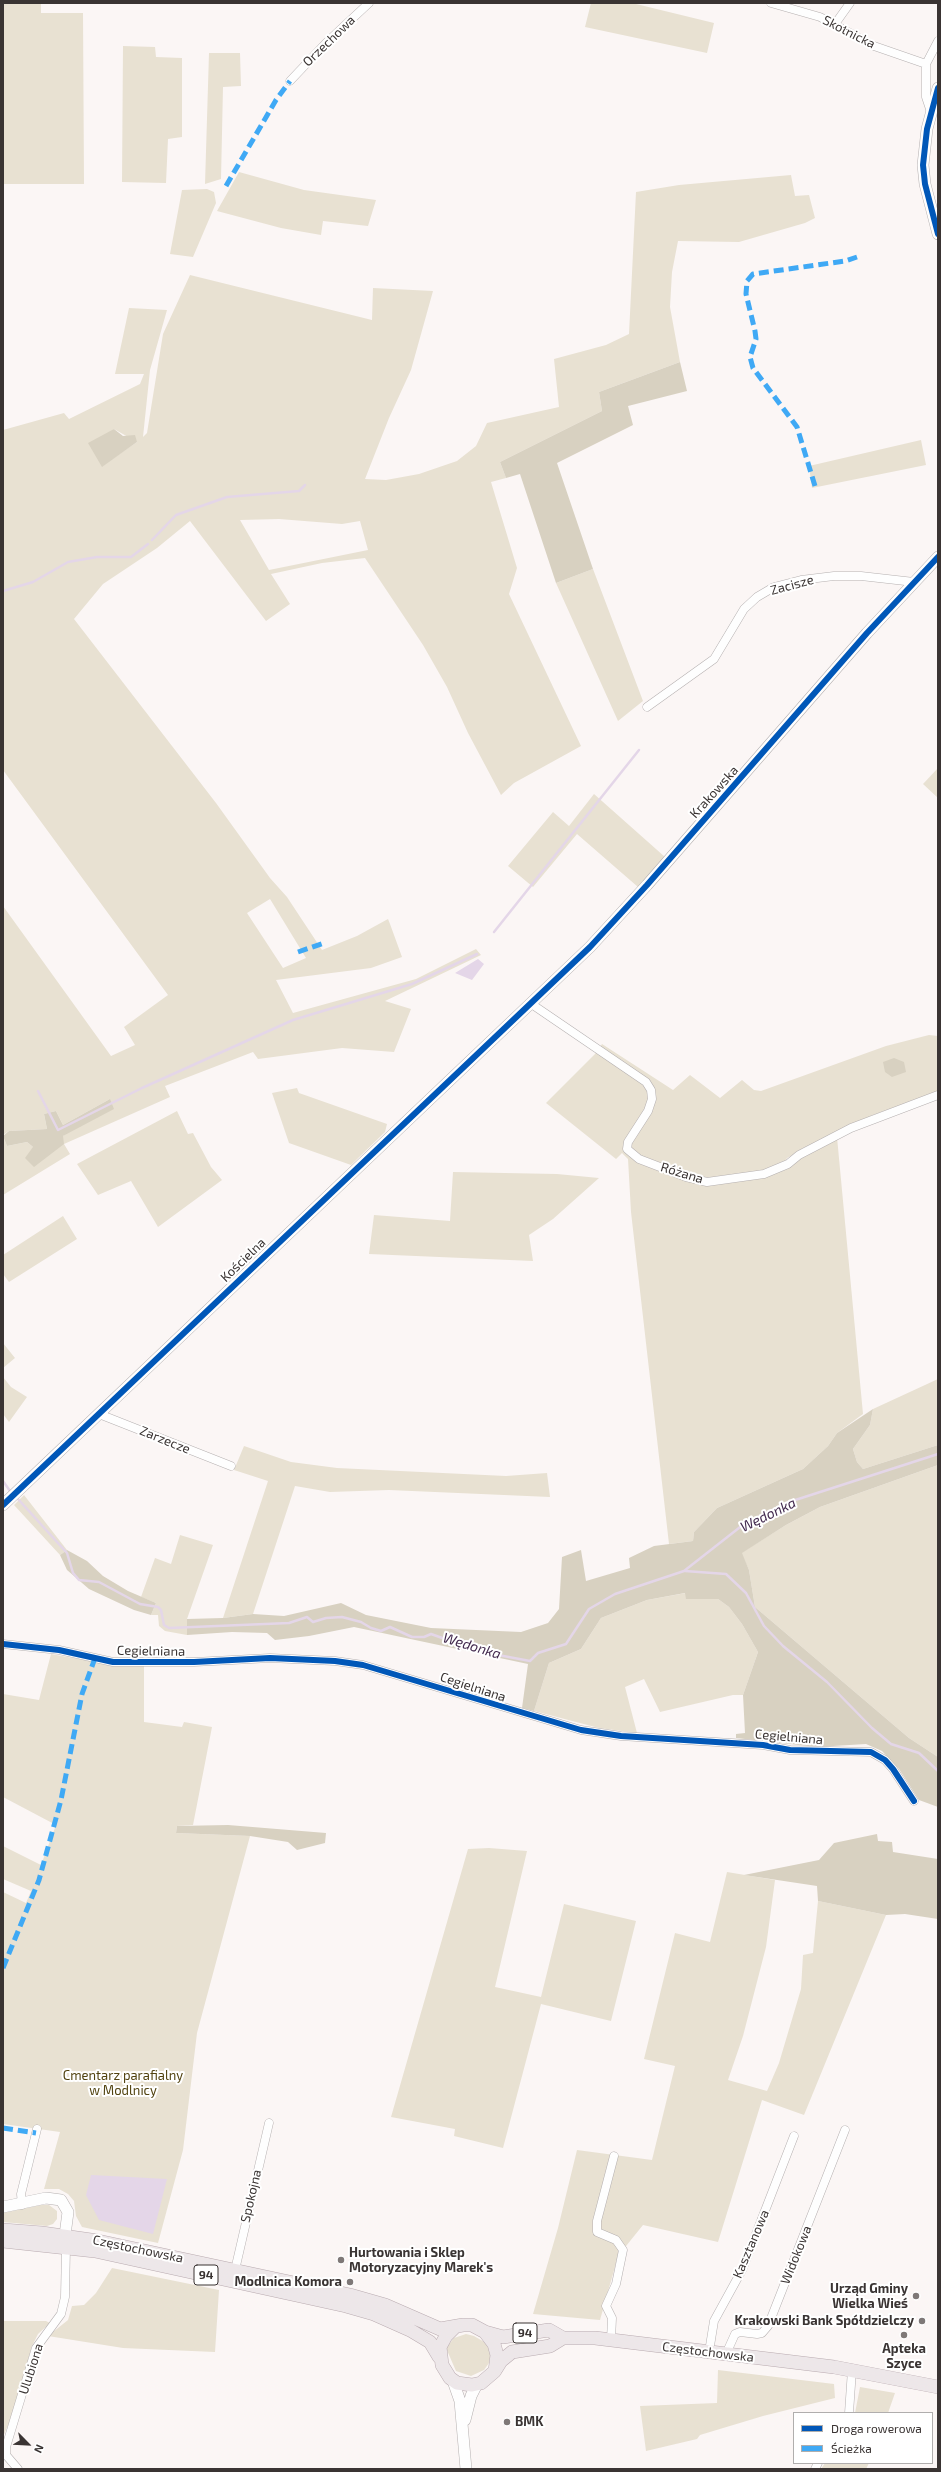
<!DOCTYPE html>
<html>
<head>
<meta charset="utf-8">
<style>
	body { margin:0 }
	#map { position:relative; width:941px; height:2472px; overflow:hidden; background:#fbf6f5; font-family:"Exo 2",sans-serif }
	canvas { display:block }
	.frame { position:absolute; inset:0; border:4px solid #3a3433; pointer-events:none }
	.legend { position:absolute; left:793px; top:2412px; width:140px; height:52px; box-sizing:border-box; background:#fff; border:1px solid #b0aead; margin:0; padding:5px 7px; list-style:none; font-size:12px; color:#3a3433 }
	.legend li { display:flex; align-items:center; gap:8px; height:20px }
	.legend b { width:20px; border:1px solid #b0aead }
	.north { position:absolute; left:8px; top:2424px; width:40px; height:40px; -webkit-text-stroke:3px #fff; paint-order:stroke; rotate:114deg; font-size:11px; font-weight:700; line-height:16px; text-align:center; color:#3a3433 }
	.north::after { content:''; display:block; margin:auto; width:14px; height:18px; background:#3a3433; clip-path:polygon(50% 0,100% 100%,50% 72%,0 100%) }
</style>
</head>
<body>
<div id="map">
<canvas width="941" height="2472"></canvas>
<div class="frame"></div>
<ul class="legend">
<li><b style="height:5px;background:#0057b8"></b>Droga rowerowa</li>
<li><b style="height:5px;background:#3fa9f5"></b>Ścieżka</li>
</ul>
<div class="north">N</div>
</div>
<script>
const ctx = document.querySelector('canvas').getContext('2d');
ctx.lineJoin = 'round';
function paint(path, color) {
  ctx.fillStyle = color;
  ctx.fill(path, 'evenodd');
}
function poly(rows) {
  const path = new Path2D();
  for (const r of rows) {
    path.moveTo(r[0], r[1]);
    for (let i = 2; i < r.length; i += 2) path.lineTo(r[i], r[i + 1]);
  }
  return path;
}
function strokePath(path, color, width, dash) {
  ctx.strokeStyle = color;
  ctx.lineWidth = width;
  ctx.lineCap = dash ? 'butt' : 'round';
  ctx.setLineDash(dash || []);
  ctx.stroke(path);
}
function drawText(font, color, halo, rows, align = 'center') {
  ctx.font = font + ' "Exo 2",sans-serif';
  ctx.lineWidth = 4;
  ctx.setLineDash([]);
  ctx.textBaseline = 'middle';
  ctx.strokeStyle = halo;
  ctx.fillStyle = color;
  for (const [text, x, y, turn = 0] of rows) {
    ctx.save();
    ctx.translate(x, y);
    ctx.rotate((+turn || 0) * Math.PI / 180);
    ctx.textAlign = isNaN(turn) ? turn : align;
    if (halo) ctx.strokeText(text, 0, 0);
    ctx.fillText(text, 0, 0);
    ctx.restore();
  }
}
paint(poly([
	[3,3,41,3,41,13,83,13,84,184,3,184],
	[591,3,632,3,714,23,707,53,585,27],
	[123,46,155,47,156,57,182,58,182,137,168,139,166,183,122,182],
	[209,53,240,53,241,86,223,87,221,179,205,184],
	[239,172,304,190,376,200,368,226,323,221,321,235,281,228,217,211],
	[791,175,795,196,809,195,815,218,805,223,739,242,678,241,672,272,670,307,680,362,599,392,602,411,500,462,506,478,491,482,517,568,509,594,581,746,514,783,501,795,468,733,447,687,423,645,365,558,322,563,271,574,290,604,266,621,190,521,157,548,103,584,74,619,216,803,270,878,287,897,322,950,357,936,388,919,390,924,402,957,371,968,276,980,293,1013,416,979,476,949,481,955,385,1001,411,1009,394,1052,342,1048,258,1059,253,1052,165,1086,170,1097,64,1144,70,1154,3,1195,3,1136,7,1146,27,1142,33,1147,63,1136,110,1099,63,1125,56,1111,44,1114,47,1129,9,1131,3,1135,3,906,111,1056,135,1045,124,1027,168,995,3,770,3,430,64,413,69,419,140,384,144,374,115,374,129,308,167,310,150,370,143,437,147,433,163,334,190,275,372,320,373,288,433,291,411,370,389,418,365,479,386,480,419,474,457,461,476,446,487,423,559,407,554,359,606,345,629,334,636,192,679,185],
	[114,429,137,442,102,466],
	[279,519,342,524,360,521,368,550,269,570,240,520],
	[270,899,306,958,283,968,247,913],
	[207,189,214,192,216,203,193,257,170,254,182,190],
	[921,440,926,465,812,488,809,466],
	[593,569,643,701,618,721,556,583],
	[938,768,938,798,923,784],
	[594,794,665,857,638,887,577,834,533,887,508,866,553,812,569,826],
	[929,1035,938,1036,938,1092,873,1115,837,1131,787,1158,780,1169,837,1137,863,1414,837,1433,828,1446,803,1469,717,1508,694,1532,693,1541,669,1544,631,1212,628,1159,622,1153,616,1159,546,1103,595,1054,602,1044,673,1090,690,1075,720,1098,742,1080,754,1090,761,1091,886,1046],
	[297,1088,299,1093,387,1124,385,1132,351,1165,289,1143,272,1093],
	[177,1111,188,1134,193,1133,211,1167,222,1180,158,1227,131,1181,98,1195,77,1164],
	[453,1172,557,1174,599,1178,553,1219,529,1235,533,1261,369,1254,374,1215,450,1221],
	[63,1216,77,1239,9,1282,3,1274,3,1255],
	[3,1343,15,1358,3,1368],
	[3,1377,11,1387,27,1397,9,1422,3,1414],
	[938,1379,938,1445,863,1469,857,1462,853,1449,870,1425,873,1409],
	[244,1446,291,1462,337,1468,506,1476,547,1473,550,1497,389,1490,330,1492,295,1486,253,1614,223,1618,268,1481,234,1470],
	[938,1465,938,1757,909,1738,755,1607,749,1570,741,1553,786,1525,820,1507],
	[24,1495,67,1550,60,1555,14,1505],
	[180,1535,213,1545,187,1619,187,1635,165,1631,159,1626,158,1615,151,1615,156,1603,141,1597,155,1558,171,1564],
	[686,1593,687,1599,718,1599,729,1607,742,1624,758,1652,743,1695,733,1695,660,1712,644,1679,625,1687,637,1733,599,1728,534,1711,549,1663,581,1649,601,1618,647,1600],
	[51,1654,112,1665,144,1665,144,1722,182,1727,184,1722,212,1727,193,1825,177,1826,176,1833,250,1836,197,2033,183,2150,158,2243,82,2227,76,2216,74,2201,68,2194,59,2189,44,2189,60,2132,3,2124,3,1892,26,1903,31,1891,3,1879,3,1846,41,1865,56,1825,3,1797,3,1694,39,1700],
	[489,1848,527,1851,495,1987,541,1997,564,1904,636,1921,611,2021,541,2004,503,2148,454,2136,455,2129,391,2117,468,1849],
	[727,1872,775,1880,766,1947,743,2036,728,2080,767,2091,779,2063,801,1989,803,1955,813,1953,818,1901,886,1915,804,2115,762,2100,718,2242,643,2225,618,2256,600,2320,533,2314,558,2228,577,2150,652,2160,675,2066,644,2059,675,1933,710,1942],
	[41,2205,49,2205,57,2211,57,2219,53,2224,47,2226,3,2222,3,2213],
	[112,2268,219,2290,215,2352,123,2348,48,2336,68,2320,72,2306,84,2305,96,2293],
	[3,2321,46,2321,50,2323,38,2334,32,2346,14,2411,3,2437],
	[466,2334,474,2336,486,2343,491,2354,489,2363,484,2370,471,2376,456,2371,446,2348,454,2338],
	[718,2370,834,2384,835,2398,763,2416,700,2435,697,2439,646,2451,640,2406,717,2403],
	[860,2387,895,2393,888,2413,855,2413],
	[825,2463,869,2463,866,2469,821,2469]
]), '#e8e1d2');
paint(poly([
	[680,362,687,391,628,406,633,425,557,463,593,569,556,583,520,474,506,478,500,462,602,411,599,392],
	[114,429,123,436,135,435,137,442,102,467,88,443],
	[894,1058,904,1062,906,1072,892,1077,885,1072,883,1062],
	[110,1099,114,1109,63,1136,64,1144,34,1167,25,1158,33,1147,27,1142,7,1146,3,1136,9,1131,47,1129,44,1114,56,1111,63,1125],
	[873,1409,870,1425,853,1449,857,1462,863,1469,938,1445,938,1465,820,1507,786,1525,742,1553,749,1570,755,1607,909,1738,938,1757,938,1807,919,1800,899,1769,882,1751,866,1744,817,1747,736,1738,736,1734,745,1733,743,1695,758,1652,742,1624,729,1607,718,1599,686,1599,685,1593,647,1600,601,1618,581,1649,549,1663,534,1711,522,1708,528,1664,354,1627,309,1636,275,1640,267,1633,232,1632,187,1635,187,1619,223,1618,253,1614,284,1616,341,1603,366,1615,431,1628,521,1632,548,1623,559,1609,562,1557,581,1550,586,1581,630,1568,629,1558,654,1546,693,1541,694,1532,717,1508,803,1469,828,1446,837,1433],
	[67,1550,87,1561,103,1576,128,1591,156,1603,151,1615,134,1610,89,1589,67,1570,60,1555],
	[228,1825,326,1833,325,1843,297,1850,288,1842,250,1836,176,1833,177,1826],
	[877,1834,878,1841,892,1842,893,1852,938,1859,938,1919,905,1914,886,1915,818,1901,817,1886,744,1875,819,1860,834,1843]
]), '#d8d1c1');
paint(poly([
	[478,959,484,964,472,980,455,973],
	[91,2175,167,2179,153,2234,99,2220,86,2195]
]), '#e4d6e8');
strokePath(poly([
	[152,540,176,515,227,497,299,491,305,485],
	[3,591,33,582,68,562,97,557,131,557,148,544],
	[494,932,639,750],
	[38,1091,58,1130,142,1088,293,1020,412,984,477,954],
	[3,1481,10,1491],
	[18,1499,67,1553,73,1573,79,1580,99,1582,140,1604,158,1607,161,1610,164,1625,169,1628,289,1623,307,1617,313,1622,326,1618,342,1617,361,1622,371,1628,381,1631,390,1627,412,1637,424,1637,431,1634,465,1646,474,1644,498,1655,530,1661,538,1653,566,1644,589,1609,615,1594,684,1571,744,1524,786,1503,938,1454],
	[685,1571,726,1574,746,1593,764,1626,783,1646,827,1682,872,1728,891,1744,919,1753,938,1771]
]), '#e4d6e8', 2.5);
const street = poly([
	[771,3,820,17,874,46,926,64],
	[835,24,850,3],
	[290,81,326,43,369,3],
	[931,112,926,97,926,64,938,41],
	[647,707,714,659,744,609,757,597,774,587,801,580,834,576,861,576,914,582],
	[530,1003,646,1082,651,1090,652,1099,648,1111,628,1142,627,1149,639,1159,686,1177,707,1182,764,1174,788,1164,799,1155,851,1128,938,1095],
	[99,1414,231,1466],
	[3,1644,59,1650,113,1662,194,1662,270,1658,335,1661,363,1665,581,1730,621,1736,763,1745,790,1750,871,1752,885,1760,893,1769,914,1801],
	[22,2205,21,2194,37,2129],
	[235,2270,269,2123],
	[611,2340,612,2318,606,2306,616,2284,623,2250,616,2240,597,2232,597,2221,614,2156],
	[709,2352,714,2321,742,2270,794,2136],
	[726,2354,735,2334,740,2332,757,2334,762,2333,768,2326,845,2130],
	[849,2413,852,2370],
	[18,2469,6,2455,6,2447,36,2348,61,2314,65,2297,66,2247],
	[815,2469,818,2463]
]);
const secondary = poly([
	[938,88,927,129,923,165,925,184,938,234],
	[3,1505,590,947,647,885,867,633,938,557],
	[3,2207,46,2198,61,2200,68,2212,65,2235],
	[453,2381,460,2401,466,2469],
	[465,2420,471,2396,477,2384]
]);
const primary = poly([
	[3,2230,42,2233,98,2241,350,2295,385,2305,440,2329,463,2325,472,2325,485,2332,494,2344,497,2355,495,2371,481,2383,472,2385,457,2383,450,2378,442,2365,440,2347,446,2336,455,2327],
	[3,2241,95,2251,346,2306,374,2314,410,2330,430,2342,439,2357],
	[485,2332,503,2337,549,2330,563,2338,595,2338,834,2367,938,2387],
	[496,2369,501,2361,512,2352,550,2346,563,2338]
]);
strokePath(street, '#b5b0b0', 9);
strokePath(secondary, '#b5b0b0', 12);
strokePath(primary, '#b9abb0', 14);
strokePath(street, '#fefefe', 8);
strokePath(secondary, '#fefefe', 11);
strokePath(primary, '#ede7e9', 13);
strokePath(poly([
	[226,186,276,100,290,81],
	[815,486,797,427,753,368,750,357,756,339,755,331,746,294,747,281,753,274,845,261,857,257],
	[298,952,324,943],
	[3,1968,39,1880,61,1800,82,1694,95,1658],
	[3,2128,36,2133]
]), '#3fa9f5', 5, [10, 5]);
strokePath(poly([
	[938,88,927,129,923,165,925,184,938,234],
	[3,1505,590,947,647,885,867,633,938,557],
	[3,1644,59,1650,113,1662,194,1662,270,1658,335,1661,363,1665,581,1730,621,1736,763,1745,790,1750,871,1752,885,1760,893,1769,914,1801]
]), '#0057b8', 6);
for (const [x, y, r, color] of [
	[341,2260,4,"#7e7877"],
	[350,2282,4,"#7e7877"],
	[916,2296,4,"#7e7877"],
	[922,2321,4,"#7e7877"],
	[904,2335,4,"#7e7877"],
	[507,2422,4,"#7e7877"]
]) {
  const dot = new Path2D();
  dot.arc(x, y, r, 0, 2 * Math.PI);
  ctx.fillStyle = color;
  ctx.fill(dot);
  strokePath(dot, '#fff', 1.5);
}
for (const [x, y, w] of [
	[206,2275,24],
	[525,2333,24]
]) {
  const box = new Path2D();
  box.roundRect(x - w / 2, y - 10, w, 20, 3);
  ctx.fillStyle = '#fff';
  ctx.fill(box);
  strokePath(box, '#3a3433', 1);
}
drawText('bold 12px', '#3a3433', null, [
	["94",206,2275],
	["94",525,2333]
]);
drawText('13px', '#3a3433', '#fff', [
	["Skotnicka",849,32,27],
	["Orzechowa",329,41,-44],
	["Zacisze",792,585,-15],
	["Krakowska",714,792,-48],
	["Różana",682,1173,17],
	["Kościelna",243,1260,-44],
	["Zarzecze",165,1440,22],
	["Cegielniana",151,1651,1],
	["Cegielniana",473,1687,18],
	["Cegielniana",789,1737,5],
	["Spokojna",251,2196,-77],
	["Kasztanowa",751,2244,-67],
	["Częstochowska",138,2249,12],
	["Widokowa",796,2255,-68],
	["Częstochowska",708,2352,7],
	["Ulubiona",31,2369,-72]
]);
drawText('13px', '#51420f', '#fff', [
	["Cmentarz parafialny",123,2076],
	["w Modlnicy",123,2091]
]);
drawText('bold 13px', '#3a3433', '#fff', [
	["Hurtowania i Sklep",349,2253,"left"],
	["Motoryzacyjny Marek's",349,2268,"left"],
	["Modlnica Komora",342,2282],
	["Urząd Gminy",908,2289],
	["Wielka Wieś",908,2304],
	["Krakowski Bank Spółdzielczy",914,2321],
	["Apteka",904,2349,"center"],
	["Szyce",904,2364,"center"],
	["BMK",515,2422,"left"]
], 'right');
drawText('italic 14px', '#41284d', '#fff', [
	["Wędonka",768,1515,-26],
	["Wędonka",472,1646,17]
]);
</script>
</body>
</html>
